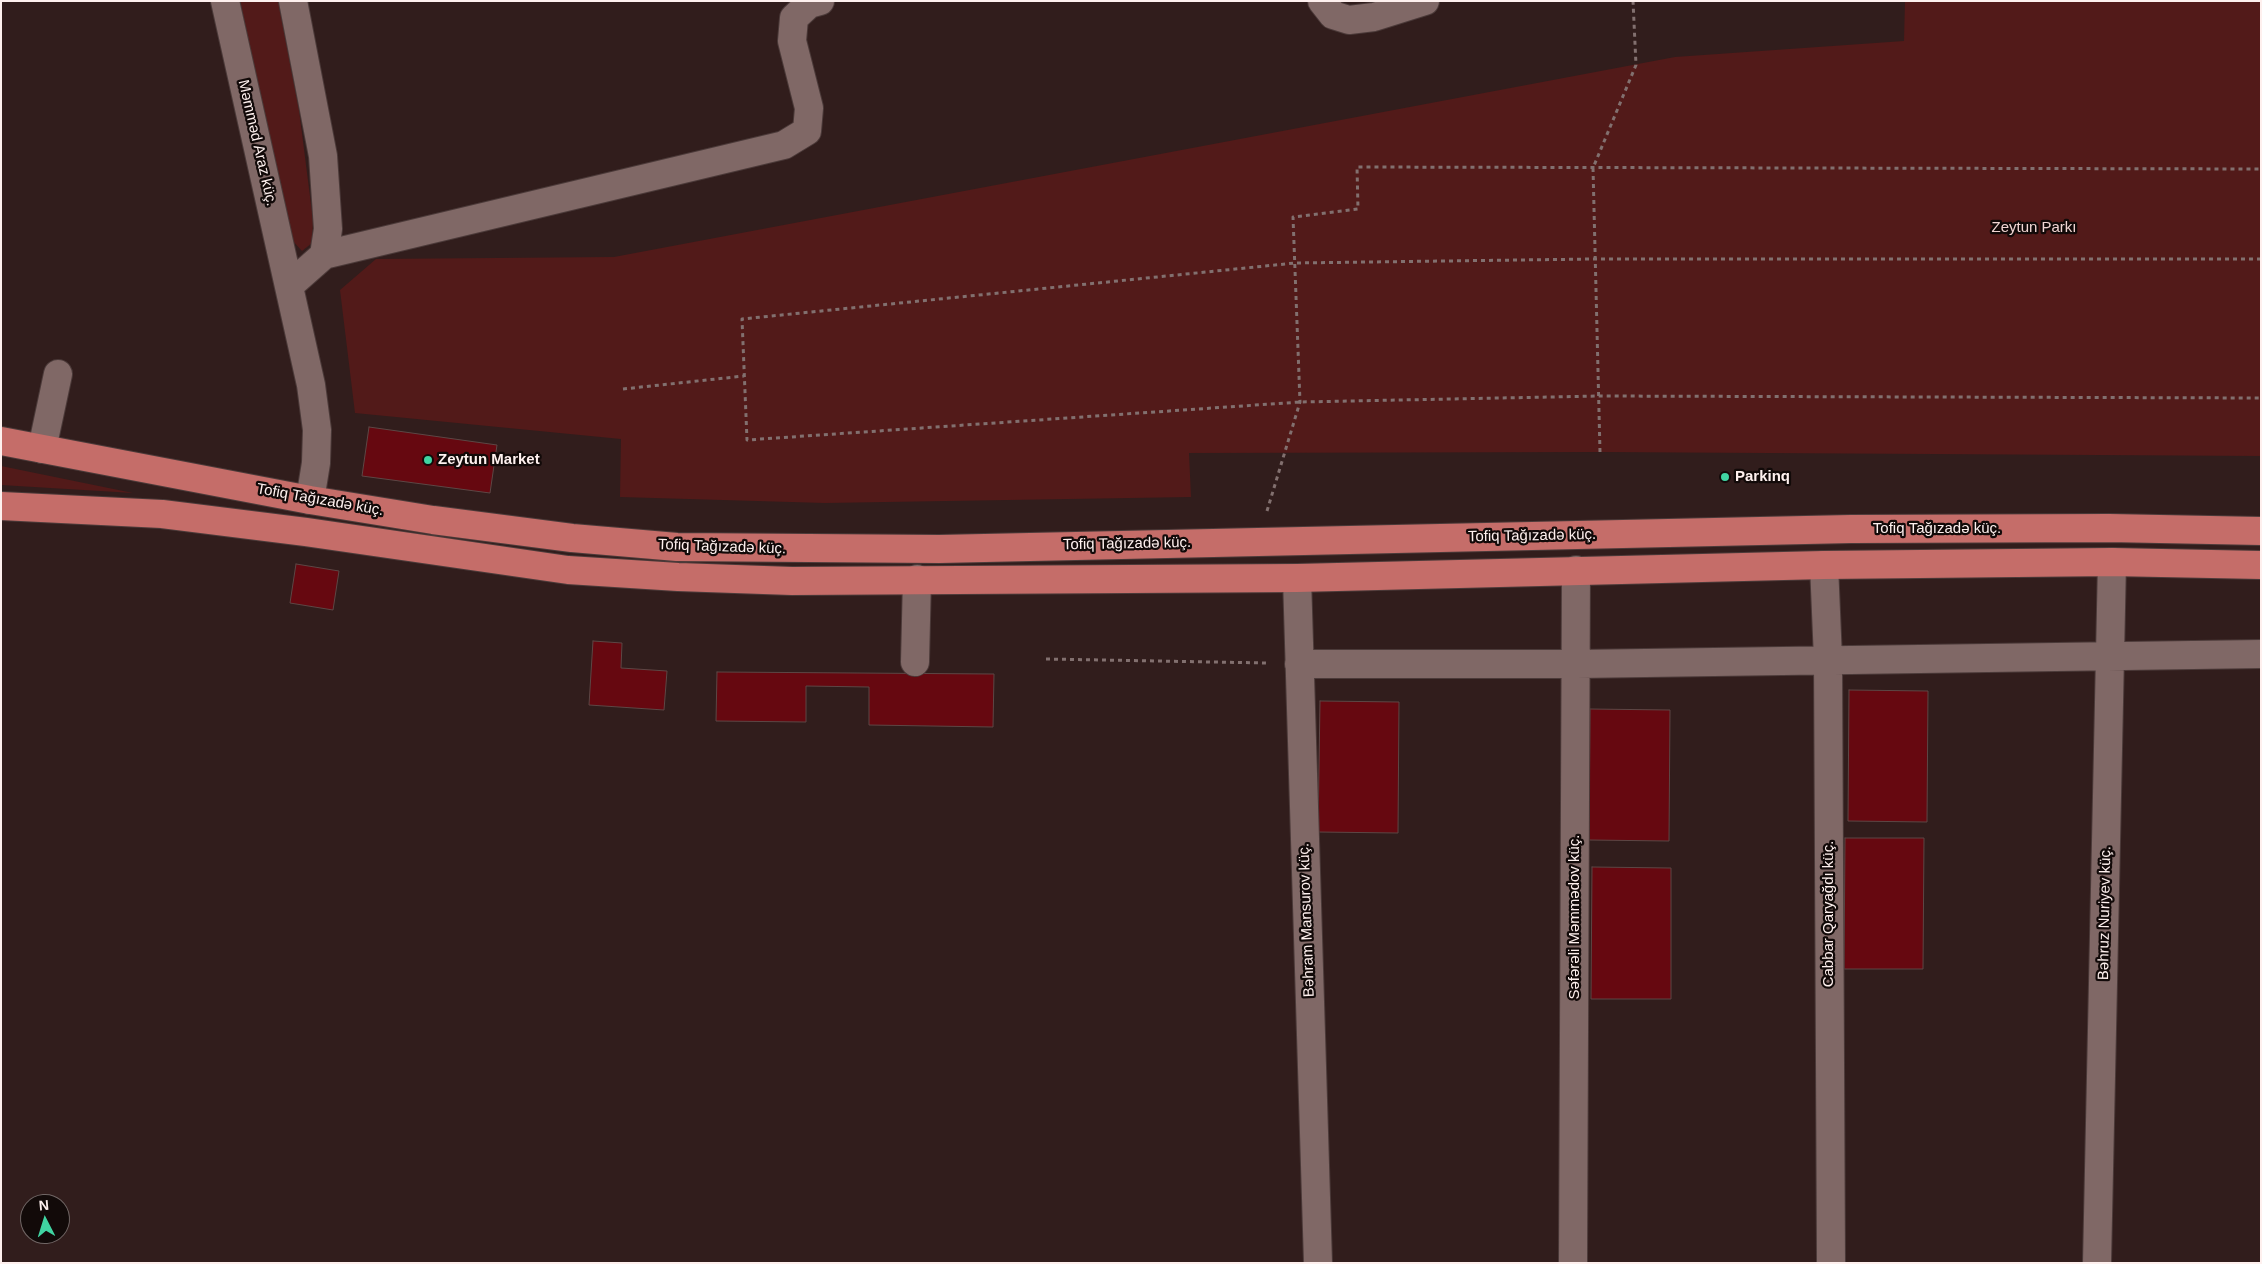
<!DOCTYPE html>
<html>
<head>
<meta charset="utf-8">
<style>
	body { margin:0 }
	#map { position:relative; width:2262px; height:1264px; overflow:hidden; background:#311d1c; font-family:Arial,sans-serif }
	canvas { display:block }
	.frame { position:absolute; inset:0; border:2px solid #fef0ee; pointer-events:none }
	.north { position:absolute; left:20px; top:1194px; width:50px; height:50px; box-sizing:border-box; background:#120a09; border:1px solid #706665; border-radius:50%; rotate:355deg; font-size:14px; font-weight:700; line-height:20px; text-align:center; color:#fef0ee }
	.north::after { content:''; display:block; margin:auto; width:18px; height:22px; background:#40d4a2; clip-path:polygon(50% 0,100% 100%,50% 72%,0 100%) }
</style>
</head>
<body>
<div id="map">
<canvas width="2262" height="1264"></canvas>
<div class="frame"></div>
<div class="north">N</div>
</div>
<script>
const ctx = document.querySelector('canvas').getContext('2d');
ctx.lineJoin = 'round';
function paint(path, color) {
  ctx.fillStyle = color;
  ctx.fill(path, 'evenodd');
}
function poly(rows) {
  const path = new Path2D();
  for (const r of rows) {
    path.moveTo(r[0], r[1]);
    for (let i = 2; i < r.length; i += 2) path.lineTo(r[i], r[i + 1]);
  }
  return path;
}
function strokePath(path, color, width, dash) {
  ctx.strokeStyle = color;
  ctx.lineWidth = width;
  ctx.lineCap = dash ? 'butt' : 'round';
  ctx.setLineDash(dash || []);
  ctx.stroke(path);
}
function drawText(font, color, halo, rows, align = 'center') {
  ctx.font = font + ' Arial,sans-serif';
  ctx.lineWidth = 4.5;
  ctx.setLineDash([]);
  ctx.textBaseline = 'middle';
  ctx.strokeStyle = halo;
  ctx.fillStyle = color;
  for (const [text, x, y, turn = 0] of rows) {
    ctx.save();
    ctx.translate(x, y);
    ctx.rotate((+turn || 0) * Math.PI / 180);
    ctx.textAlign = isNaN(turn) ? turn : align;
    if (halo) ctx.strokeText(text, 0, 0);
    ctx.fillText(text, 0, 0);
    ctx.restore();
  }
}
paint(poly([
	[240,1,278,1,299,110,313,220,312,243,302,251,292,240],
	[1905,1,2261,1,2261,456,1600,452,1189,453,1191,497,825,503,620,497,621,439,355,413,340,290,376,259,614,257,1675,57,1904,41],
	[1,466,133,493,1,485]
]), '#521a19');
const building = poly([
	[369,427,497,445,490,493,362,476,369,427],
	[296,564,339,571,333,610,290,603,296,564],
	[593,641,622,643,621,668,667,671,664,710,589,705,593,641],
	[717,672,994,674,993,727,869,725,869,687,806,686,806,722,716,721,717,672],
	[1849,690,1928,691,1927,822,1848,821,1849,690],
	[1320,701,1399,702,1398,833,1318,832,1320,701],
	[1590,709,1670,710,1669,841,1589,840,1590,709],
	[1845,838,1924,838,1923,969,1844,969,1845,838],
	[1592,867,1671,868,1671,999,1591,999,1592,867]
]);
paint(building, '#660810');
strokePath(building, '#5d4745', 1);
const minor = poly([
	[225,1,311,385,317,430,316,463,310,500],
	[293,1,323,156,328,229,324,255],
	[1322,1,1333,15,1349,20,1374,17,1425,1],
	[290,285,324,255,784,145,807,131,809,108,792,41,794,18,809,4,820,1],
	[42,449,58,374],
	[1824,565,1828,659,1831,1263],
	[1297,578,1318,1263],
	[915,662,917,579],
	[1299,664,1577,664,2261,654],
	[1573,1263,1576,570],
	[2097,1263,2112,562]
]);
const major = poly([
	[1,441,310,500,433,520,572,538,677,547,939,549,1851,529,2109,528,2261,531],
	[1,506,162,514,306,532,568,570,678,577,792,581,1297,578,1824,565,2112,562,2261,565]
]);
strokePath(minor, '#4b3a39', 30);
strokePath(major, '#4b3a39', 30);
strokePath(poly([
	[2261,259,1594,259,1295,263,742,319,747,440,1300,402,1600,396,2261,398],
	[623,389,744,376],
	[1600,452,1593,168,1636,65,1633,1],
	[1267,511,1300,402,1293,217,1358,209,1357,167,2261,169],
	[1046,659,1268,663]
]), '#82706f', 3, [4, 4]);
strokePath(minor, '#806866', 28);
strokePath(major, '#c56d69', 28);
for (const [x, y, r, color] of [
	[428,460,5,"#40d4a2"],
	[1725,477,5,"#40d4a2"]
]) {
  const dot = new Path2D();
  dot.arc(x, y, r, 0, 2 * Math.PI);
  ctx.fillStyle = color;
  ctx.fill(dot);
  strokePath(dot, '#120a09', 2);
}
drawText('15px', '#fef0ee', '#120a09', [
	["Məmməd Araz küç.",257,143,77],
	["Tofiq Tağızadə küç.",320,500,10],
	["Tofiq Tağızadə küç.",1937,529],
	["Tofiq Tağızadə küç.",1532,536,-1],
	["Tofiq Tağızadə küç.",1127,544,-1],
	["Tofiq Tağızadə küç.",722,547,2],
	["Bəhruz Nuriyev küç.",2105,913,-89],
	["Cabbar Qaryağdı küç.",1829,914,-90],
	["Səfərəli Məmmədov küç.",1575,917,-90],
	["Bəhram Mansurov küç.",1307,920,-92]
]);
drawText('15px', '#f1d5d3', '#120a09', [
	["Zeytun Parkı",2034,228]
]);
drawText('bold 15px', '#fef0ee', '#120a09', [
	["Zeytun Market",438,460],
	["Parkinq",1735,477]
], 'left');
</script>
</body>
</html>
